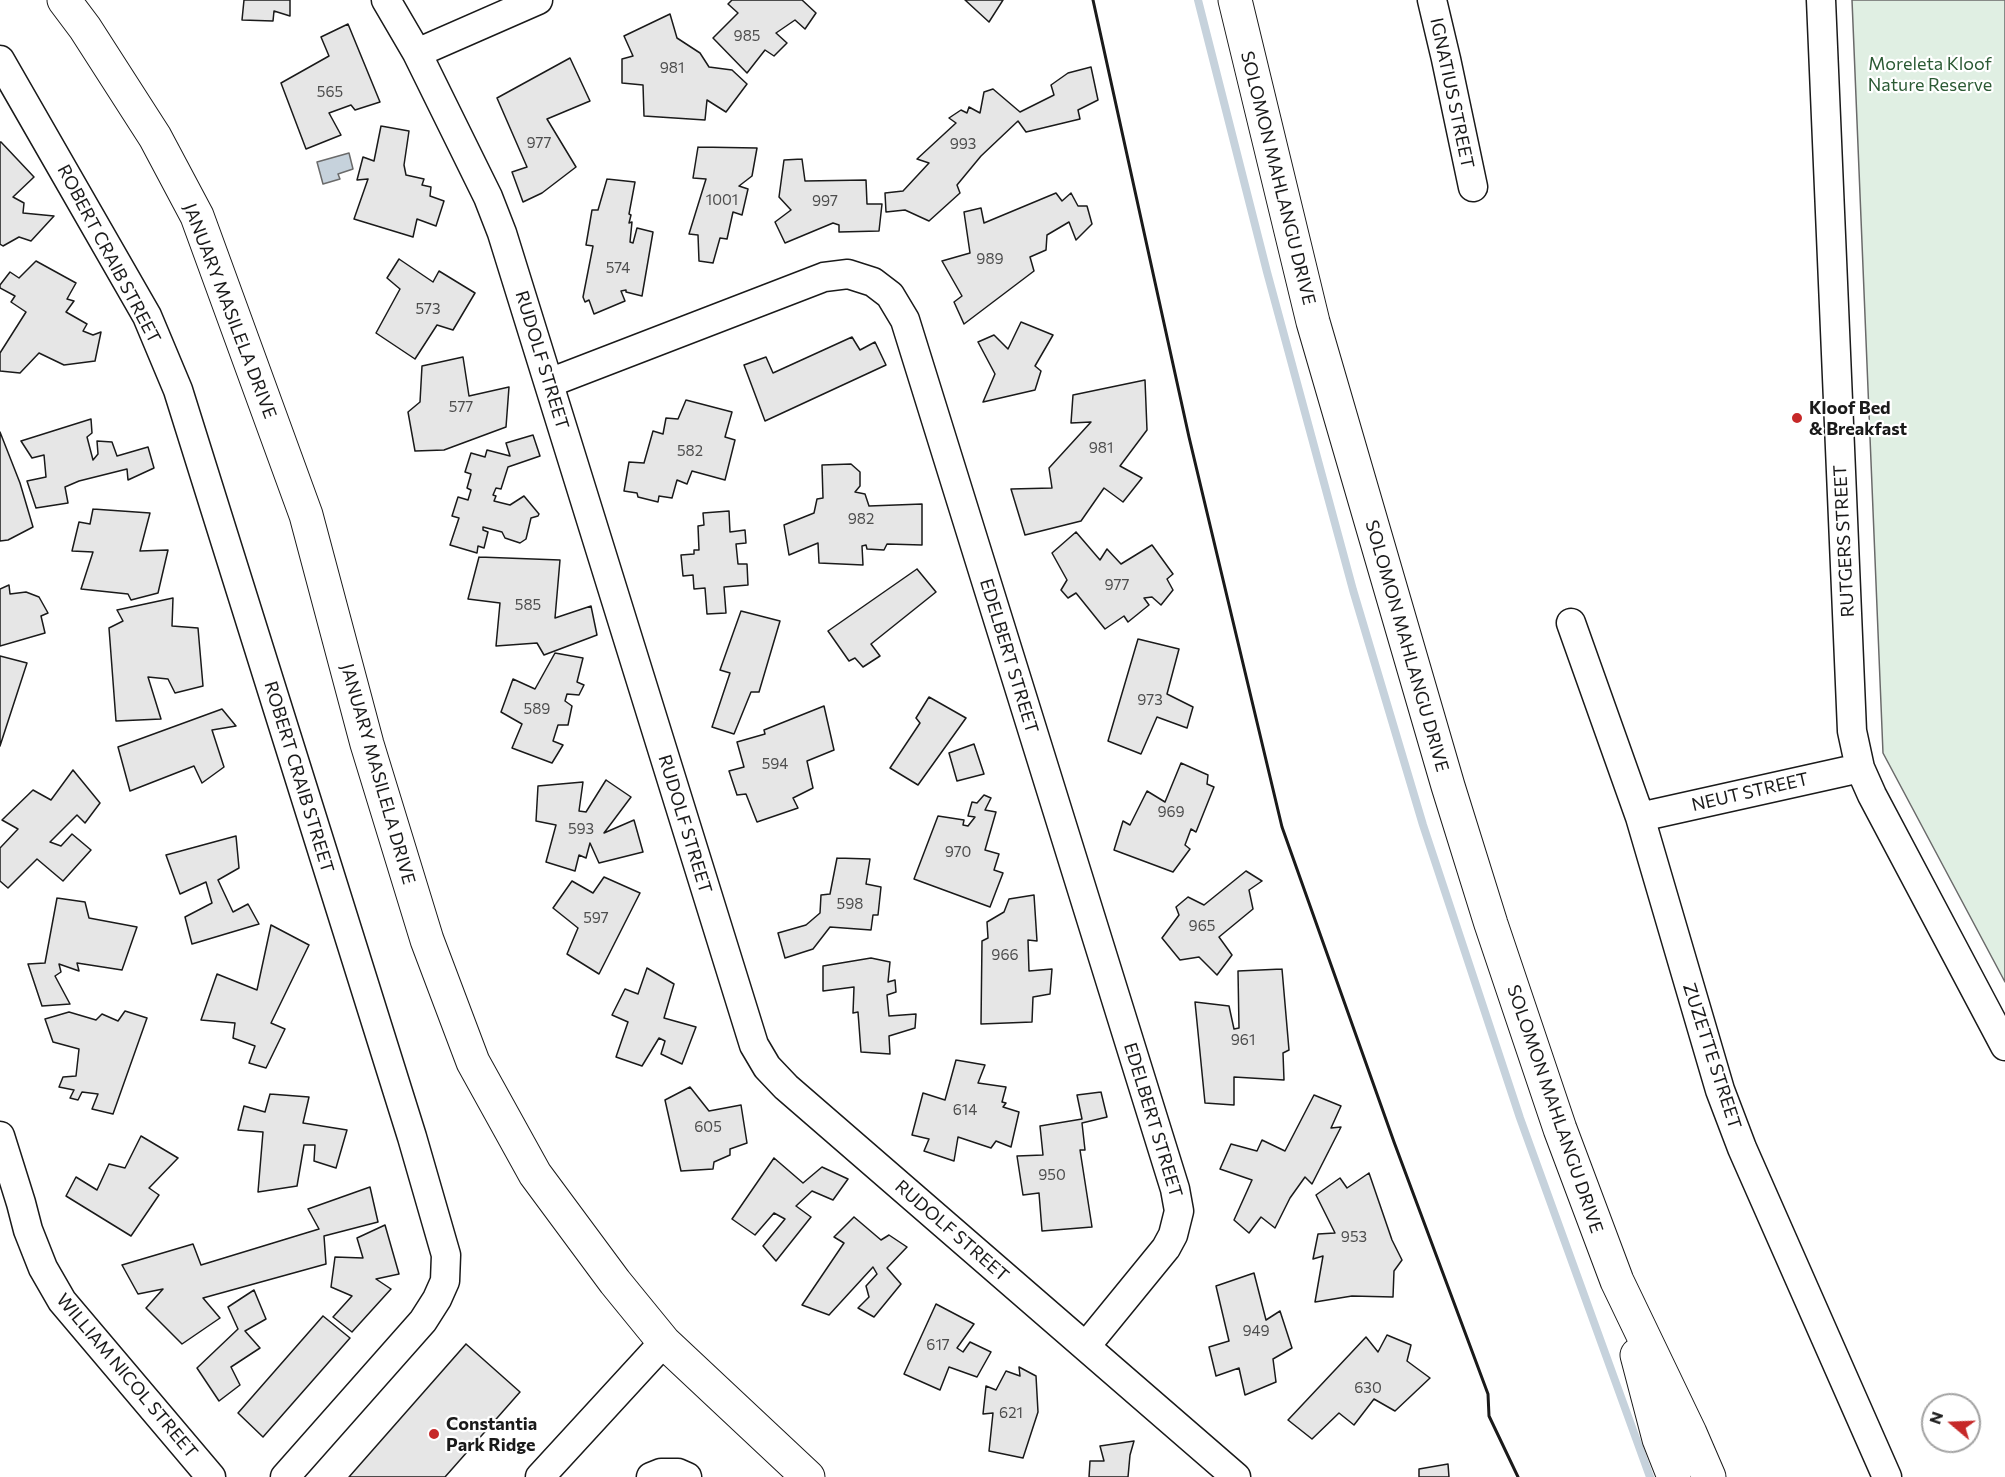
<!DOCTYPE html>
<html>
<head>
<meta charset="utf-8">
<style>
	body { margin:0 }
	#map { position:relative; width:2005px; height:1477px; overflow:hidden; background:#fff; font-family:Commissioner,sans-serif }
	canvas { display:block }
	.north { position:absolute; left:1921px; top:1393px; width:60px; height:60px; box-sizing:border-box; background:#fff; border:2px solid #a3a3a3; border-radius:50%; rotate:289deg; font-size:16px; font-weight:700; line-height:24px; text-align:center; color:#1a1a1a }
	.north::after { content:''; display:block; margin:auto; width:21px; height:27px; background:#c62828; clip-path:polygon(50% 0,100% 100%,50% 72%,0 100%) }
</style>
</head>
<body>
<div id="map">
<canvas width="2005" height="1477"></canvas>
<div class="north">N</div>
</div>
<script>
const ctx = document.querySelector('canvas').getContext('2d');
ctx.lineJoin = 'round';
function paint(path, color) {
  ctx.fillStyle = color;
  ctx.fill(path, 'evenodd');
}
function poly(rows) {
  const path = new Path2D();
  for (const r of rows) {
    path.moveTo(r[0], r[1]);
    for (let i = 2; i < r.length; i += 2) path.lineTo(r[i], r[i + 1]);
  }
  return path;
}
function strokePath(path, color, width, dash) {
  ctx.strokeStyle = color;
  ctx.lineWidth = width;
  ctx.lineCap = dash ? 'butt' : 'round';
  ctx.setLineDash(dash || []);
  ctx.stroke(path);
}
function drawText(font, color, halo, rows, align = 'center') {
  ctx.font = font + ' Commissioner,sans-serif';
  ctx.lineWidth = 4.5;
  ctx.setLineDash([]);
  ctx.textBaseline = 'middle';
  ctx.strokeStyle = halo;
  ctx.fillStyle = color;
  for (const [text, x, y, turn = 0] of rows) {
    ctx.save();
    ctx.translate(x, y);
    ctx.rotate((+turn || 0) * Math.PI / 180);
    ctx.textAlign = isNaN(turn) ? turn : align;
    if (halo) ctx.strokeText(text, 0, 0);
    ctx.fillText(text, 0, 0);
    ctx.restore();
  }
}
const green = poly([
	[1852,0,2005,0,2005,982,1883,753,1852,0]
]);
paint(green, '#e0efe3');
strokePath(green, '#6a6a6a', 1.5);
const water = poly([
	[349,153,353,169,338,174,340,179,323,184,317,162,349,153]
]);
paint(water, '#c6d2dc');
strokePath(water, '#6a6a6a', 1.5);
strokePath(poly([
	[1198,0,1267,272,1353,590,1423,825,1520,1118,1650,1477]
]), '#c6d2dc', 8);
const building = poly([
	[244,0,290,0,290,16,274,11,273,21,242,20,244,0],
	[732,0,802,0,816,13,805,29,795,20,776,33,787,43,774,56,765,50,747,73,713,38,738,13,728,4,732,0],
	[965,0,1003,0,989,22,965,0],
	[670,14,677,38,700,53,709,67,732,70,747,84,726,112,707,100,705,120,644,116,643,85,622,83,622,59,633,56,624,36,670,14],
	[348,24,380,102,355,110,351,105,329,113,341,135,306,149,281,83,329,56,321,37,348,24],
	[570,58,590,101,547,119,576,167,542,193,523,202,512,172,527,167,497,98,570,58],
	[1091,67,1098,100,1078,110,1080,119,1026,132,1018,121,981,156,957,185,960,193,929,221,905,210,886,212,885,193,903,191,929,163,917,159,956,123,949,118,961,110,967,113,969,107,980,113,984,92,993,89,1020,112,1054,95,1051,85,1068,73,1091,67],
	[381,126,409,131,404,165,406,175,424,179,422,185,431,187,430,196,444,201,436,226,417,219,413,237,354,219,368,179,357,180,363,157,374,161,381,126],
	[0,142,1,142,34,177,13,197,24,203,23,213,54,216,31,241,19,237,3,246,0,244,0,142],
	[698,147,757,148,752,176,739,186,748,189,742,215,733,212,727,239,720,238,713,263,699,261,698,235,689,234,706,179,693,178,698,147],
	[802,159,805,181,866,180,867,204,882,204,879,231,839,232,839,225,833,223,785,243,775,222,791,210,779,197,784,160,802,159],
	[607,179,635,182,629,214,631,215,629,223,632,222,630,242,633,243,637,228,653,232,642,296,626,292,626,290,621,291,625,301,594,314,589,300,585,302,583,297,593,246,586,245,592,210,598,210,607,179],
	[1056,193,1062,201,1071,193,1078,206,1087,206,1092,224,1076,240,1069,222,1047,235,1046,250,1030,257,1034,271,964,324,954,302,962,296,942,261,970,253,964,212,981,208,984,223,1056,193],
	[399,259,433,282,439,271,475,293,453,330,437,325,415,359,376,333,400,289,387,278,399,259],
	[36,261,76,283,67,299,74,301,66,312,87,324,83,331,93,335,101,332,95,361,64,365,39,353,20,373,0,371,0,353,26,312,11,302,15,296,0,288,0,285,10,272,19,278,36,261],
	[1021,322,1053,335,1035,366,1041,371,1035,390,983,402,995,374,978,342,994,335,1008,349,1021,322],
	[852,337,860,350,875,342,886,365,765,421,744,365,766,357,773,373,852,337],
	[463,357,469,396,509,387,506,427,444,450,415,451,408,412,420,402,422,366,463,357],
	[1145,380,1147,430,1120,466,1142,478,1123,502,1104,488,1081,521,1025,535,1011,489,1052,488,1049,468,1091,422,1071,423,1073,395,1145,380],
	[686,400,732,412,725,437,735,440,725,480,692,471,687,484,677,480,672,498,659,496,658,502,638,497,637,493,624,491,629,462,644,463,653,431,663,434,666,418,678,419,686,400],
	[91,419,92,433,87,437,93,460,98,454,97,441,112,442,117,456,148,447,154,468,128,480,127,469,79,481,65,487,68,503,36,508,27,481,46,477,44,455,32,458,21,441,91,419],
	[0,432,20,483,33,527,8,540,0,541,0,432],
	[533,435,540,456,508,467,501,489,496,488,493,495,496,496,494,501,510,505,524,496,539,514,538,516,531,518,526,539,520,543,505,538,502,532,483,527,483,530,488,532,484,548,478,546,477,553,450,545,459,518,452,516,458,497,468,500,471,490,467,488,471,474,465,472,471,453,485,457,487,450,510,456,506,443,533,435],
	[851,464,860,472,860,486,855,492,865,494,869,506,922,504,922,545,887,544,884,550,867,549,866,545,862,546,863,565,819,563,818,543,789,555,784,525,814,513,817,499,823,498,822,465,851,464],
	[93,509,150,513,140,551,168,550,158,593,131,600,128,594,81,589,93,552,72,551,79,522,90,524,93,509],
	[729,511,730,532,745,530,746,543,736,544,738,564,747,564,748,585,724,587,726,613,707,614,705,588,694,589,693,575,683,576,681,555,694,554,694,550,699,550,698,526,704,525,703,513,729,511],
	[1076,532,1100,560,1107,549,1121,564,1152,545,1173,574,1167,579,1173,590,1161,605,1152,597,1144,598,1149,605,1128,622,1124,616,1105,629,1076,593,1068,598,1061,590,1067,580,1052,553,1076,532],
	[479,557,560,560,555,618,591,606,597,635,544,655,537,643,496,646,500,603,468,599,479,557],
	[917,569,936,592,871,644,880,656,863,667,855,658,849,661,828,631,917,569],
	[9,585,10,594,26,592,39,597,48,613,41,616,45,633,0,646,0,589,9,585],
	[173,598,172,626,198,628,203,686,175,693,168,679,148,677,161,719,116,721,109,628,123,621,117,610,173,598],
	[741,611,780,621,759,692,751,692,734,734,712,727,730,673,720,670,741,611],
	[1138,639,1179,649,1167,694,1193,707,1187,728,1157,717,1141,754,1108,741,1138,639],
	[555,653,583,658,577,682,584,685,579,695,567,694,565,701,572,706,568,725,558,725,553,741,563,745,552,763,512,748,522,724,501,712,513,679,535,689,555,653],
	[0,656,27,663,0,746,0,656],
	[929,697,966,718,918,785,890,768,920,723,916,718,929,697],
	[824,706,834,750,807,761,813,788,793,798,798,808,757,822,746,794,737,795,729,771,744,767,737,742,765,734,764,730,824,706],
	[222,709,236,726,212,730,224,767,202,783,194,766,130,791,118,747,222,709],
	[974,744,984,774,957,781,949,753,974,744],
	[1181,763,1208,775,1207,784,1214,787,1196,832,1191,829,1185,845,1190,849,1173,872,1114,850,1123,821,1130,825,1147,791,1165,802,1181,763],
	[73,770,100,803,85,823,77,815,50,842,61,846,72,834,91,850,63,881,37,859,8,888,0,881,0,848,18,829,2,820,33,790,51,800,73,770],
	[606,780,631,797,604,833,634,820,643,852,599,863,590,843,586,858,579,855,575,871,546,862,556,825,536,821,538,786,583,782,579,811,586,812,606,780],
	[984,795,991,798,985,810,996,812,985,850,999,854,994,870,1003,873,990,907,914,879,938,816,964,820,963,825,968,826,975,817,968,816,972,802,977,803,984,795],
	[236,836,239,868,218,880,233,912,248,904,259,924,192,944,185,917,212,903,206,882,180,894,166,855,236,836],
	[837,858,870,859,866,884,881,887,878,915,873,915,871,930,830,927,813,949,785,958,778,933,806,925,820,913,821,895,830,894,837,858],
	[1246,871,1262,881,1249,890,1253,909,1219,937,1232,955,1217,975,1199,957,1180,960,1162,938,1179,915,1176,907,1188,897,1204,905,1246,871],
	[604,877,640,893,599,974,567,954,578,928,553,908,572,881,593,893,604,877],
	[1034,895,1037,941,1028,940,1029,971,1052,969,1050,994,1033,997,1032,1022,981,1024,982,941,988,938,987,922,1004,912,1009,899,1034,895],
	[57,898,85,902,89,918,137,927,122,970,77,963,79,971,59,964,61,972,55,976,70,1004,42,1006,28,964,45,963,57,898],
	[271,925,309,945,271,1023,285,1029,266,1068,249,1063,255,1046,233,1038,235,1023,201,1020,217,974,257,990,271,925],
	[871,958,890,962,888,982,895,980,896,992,887,995,889,1016,916,1014,915,1028,889,1036,890,1054,861,1052,858,1012,853,1013,854,987,823,991,823,966,871,958],
	[647,968,674,984,664,1018,696,1027,682,1064,661,1054,665,1041,659,1038,642,1066,616,1057,628,1022,612,1015,625,989,638,994,647,968],
	[1282,969,1289,1050,1283,1053,1284,1080,1234,1077,1234,1105,1205,1103,1195,1002,1229,1006,1234,1029,1239,1028,1238,971,1282,969],
	[125,1011,147,1018,113,1114,92,1109,98,1094,82,1092,78,1100,70,1098,74,1090,59,1087,63,1077,76,1076,79,1049,53,1042,45,1019,69,1012,96,1020,102,1014,118,1021,125,1011],
	[956,1060,985,1065,978,1083,1006,1087,1002,1102,1006,1103,1003,1107,1019,1112,1011,1147,996,1141,991,1148,958,1137,954,1161,924,1151,929,1139,912,1135,923,1093,945,1100,956,1060],
	[690,1087,709,1111,741,1105,747,1143,730,1149,730,1155,714,1162,713,1169,681,1171,665,1100,690,1087],
	[1101,1092,1107,1117,1082,1123,1085,1150,1080,1150,1092,1227,1042,1231,1039,1193,1023,1195,1017,1156,1043,1155,1040,1126,1082,1119,1077,1095,1101,1092],
	[270,1094,309,1097,303,1123,347,1130,336,1168,314,1161,315,1145,304,1145,297,1186,258,1192,263,1132,238,1130,244,1106,265,1112,270,1094],
	[1314,1095,1341,1106,1331,1128,1341,1127,1312,1184,1305,1177,1290,1198,1275,1228,1261,1217,1249,1233,1234,1220,1252,1180,1220,1169,1231,1144,1257,1151,1262,1140,1285,1151,1314,1095],
	[141,1136,178,1158,149,1188,159,1195,131,1236,66,1196,76,1177,97,1190,109,1164,125,1168,141,1136],
	[774,1158,803,1183,822,1167,848,1179,833,1200,812,1191,796,1206,811,1217,776,1261,763,1246,785,1219,774,1213,755,1235,732,1219,774,1158],
	[1369,1173,1392,1240,1402,1260,1394,1271,1393,1297,1352,1296,1315,1302,1323,1256,1313,1259,1318,1234,1335,1233,1316,1195,1340,1178,1347,1188,1369,1173],
	[370,1187,378,1222,324,1236,326,1264,203,1298,220,1318,182,1344,146,1308,163,1289,138,1294,122,1265,193,1244,201,1265,319,1229,308,1209,370,1187],
	[854,1217,881,1240,889,1235,907,1247,887,1268,901,1284,874,1317,858,1308,869,1297,866,1286,877,1274,873,1267,829,1315,802,1305,844,1243,834,1237,854,1217],
	[385,1225,399,1274,376,1279,391,1289,352,1332,333,1317,352,1296,331,1287,335,1257,363,1258,357,1238,385,1225],
	[1254,1273,1266,1320,1280,1311,1292,1348,1273,1359,1276,1382,1245,1395,1239,1368,1216,1376,1209,1347,1229,1341,1216,1286,1254,1273],
	[254,1290,266,1319,245,1331,260,1348,231,1367,240,1385,219,1401,197,1368,238,1329,228,1307,254,1290],
	[936,1304,974,1324,957,1348,963,1352,970,1342,991,1352,977,1377,949,1367,940,1390,904,1374,936,1304],
	[323,1316,350,1338,263,1437,238,1413,323,1316],
	[1387,1335,1411,1345,1407,1361,1430,1378,1395,1411,1374,1399,1354,1425,1339,1413,1312,1439,1288,1420,1366,1337,1378,1352,1387,1335],
	[466,1344,520,1392,445,1477,349,1477,466,1344],
	[1019,1367,1036,1376,1038,1412,1023,1458,989,1451,993,1413,983,1414,986,1386,996,1390,1006,1371,1020,1376,1019,1367],
	[1134,1441,1130,1455,1128,1477,1089,1477,1090,1461,1104,1461,1100,1446,1134,1441],
	[1448,1464,1449,1477,1419,1477,1419,1469,1448,1464]
]);
paint(building, '#e6e6e6');
strokePath(building, '#1a1a1a', 1.5);
const minor = poly([
	[386,0,417,53,488,197,502,233,754,1045,767,1067,786,1087,1236,1477],
	[1432,0,1446,59,1473,187],
	[1821,0,1852,731,1860,768,1872,795,2005,1046],
	[417,53,538,0],
	[0,60,147,316,178,390,412,1137,446,1255,445,1281,437,1299,423,1321,285,1477],
	[549,383,824,277,848,274,873,282,890,295,905,320,1175,1189,1179,1211,1173,1235,1166,1248,1086,1346],
	[1571,623,1640,817,1720,1090,1742,1148,1887,1477],
	[1640,817,1860,768],
	[0,1136,21,1203,28,1230,43,1268,62,1301,211,1477],
	[540,1477,664,1342],
	[651,1477,661,1473,678,1473,687,1477]
]);
const major = poly([
	[64,0,85,28,155,137,197,216,306,515,367,744,427,940,473,1062,535,1174,615,1282,664,1342,808,1477],
	[1235,0,1313,322,1448,786,1491,924,1560,1129,1617,1281,1690,1433,1709,1477],
	[1637,1355,1659,1439,1674,1477]
]);
strokePath(minor, '#1a1a1a', 31);
strokePath(major, '#1a1a1a', 35);
strokePath(minor, '#fff', 28);
strokePath(major, '#fff', 33);
strokePath(poly([
	[1093,0,1189,437,1282,827,1394,1142,1488,1394,1489,1416,1518,1477]
]), '#1a1a1a', 3);
for (const [x, y, r, color] of [
	[1797,418,6,"#c62828"],
	[434,1434,6,"#c62828"]
]) {
  const dot = new Path2D();
  dot.arc(x, y, r, 0, 2 * Math.PI);
  ctx.fillStyle = color;
  ctx.fill(dot);
  strokePath(dot, '#fff', 2);
}
drawText('15px', '#4d4d4d', null, [
	["985",747,36],
	["981",672,68],
	["565",330,92],
	["977",539,143],
	["993",963,144],
	["1001",722,200],
	["997",825,201],
	["989",990,259],
	["574",618,268],
	["573",428,309],
	["577",461,407],
	["981",1101,448],
	["582",690,451],
	["982",861,519],
	["977",1117,585],
	["585",528,605],
	["973",1150,700],
	["589",537,709],
	["594",775,764],
	["969",1171,812],
	["593",581,829],
	["970",958,852],
	["598",850,904],
	["597",596,918],
	["965",1202,926],
	["966",1005,955],
	["961",1243,1040],
	["614",965,1110],
	["605",708,1127],
	["950",1052,1175],
	["953",1354,1237],
	["949",1256,1331],
	["617",938,1345],
	["630",1368,1388],
	["621",1011,1413]
]);
drawText('18px', '#2b5a34', '#fff', [
	["Moreleta Kloof",1930,64],
	["Nature Reserve",1930,85]
]);
drawText('18px', '#1a1a1a', '#fff', [
	["IGNATIUS STREET",1452,93,78],
	["SOLOMON MAHLANGU DRIVE",1278,178,76],
	["ROBERT CRAIB STREET",109,254,62],
	["JANUARY MASILELA DRIVE",230,311,69],
	["RUDOLF STREET",542,360,73],
	["RUTGERS STREET",1844,541,-93],
	["SOLOMON MAHLANGU DRIVE",1407,646,74],
	["EDELBERT STREET",1009,656,73],
	["JANUARY MASILELA DRIVE",378,774,74],
	["ROBERT CRAIB STREET",299,777,73],
	["NEUT STREET",1750,792,-13],
	["RUDOLF STREET",685,824,73],
	["ZUZETTE STREET",1712,1056,72],
	["SOLOMON MAHLANGU DRIVE",1555,1109,71],
	["EDELBERT STREET",1153,1120,73],
	["RUDOLF STREET",952,1231,41],
	["WILLIAM NICOL STREET",127,1376,50]
]);
drawText('bold 18px', '#1a1a1a', '#fff', [
	["Kloof Bed",1809,408],
	["& Breakfast",1809,429],
	["Constantia",446,1424],
	["Park Ridge",446,1445]
], 'left');
</script>
</body>
</html>
